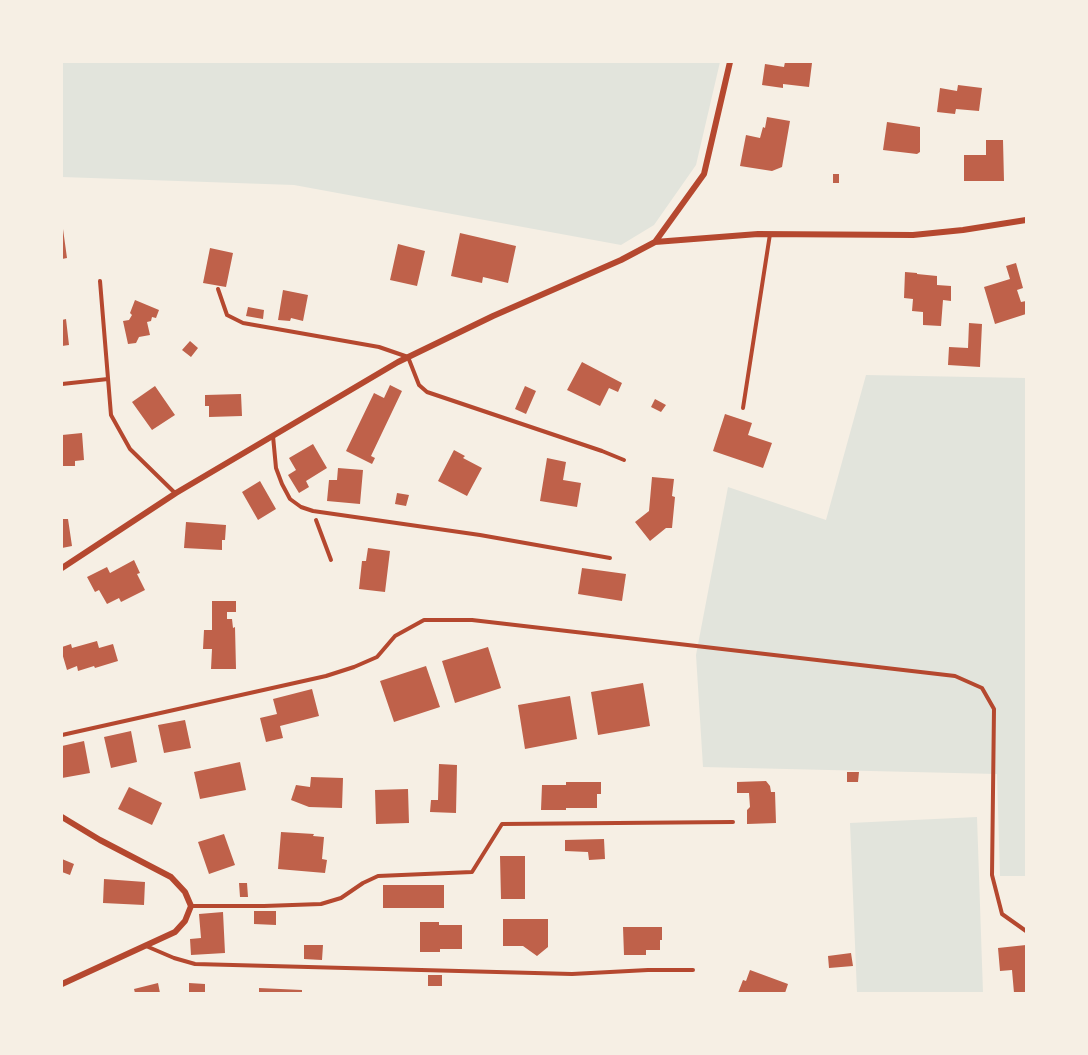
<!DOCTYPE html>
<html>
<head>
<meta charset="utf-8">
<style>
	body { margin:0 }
	#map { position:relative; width:1088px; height:1055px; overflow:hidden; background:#f6efe4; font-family:Inter,sans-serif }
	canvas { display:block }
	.frame { position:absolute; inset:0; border:63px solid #f6efe4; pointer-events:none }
</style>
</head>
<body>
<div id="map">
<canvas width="1088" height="1055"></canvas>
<div class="frame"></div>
</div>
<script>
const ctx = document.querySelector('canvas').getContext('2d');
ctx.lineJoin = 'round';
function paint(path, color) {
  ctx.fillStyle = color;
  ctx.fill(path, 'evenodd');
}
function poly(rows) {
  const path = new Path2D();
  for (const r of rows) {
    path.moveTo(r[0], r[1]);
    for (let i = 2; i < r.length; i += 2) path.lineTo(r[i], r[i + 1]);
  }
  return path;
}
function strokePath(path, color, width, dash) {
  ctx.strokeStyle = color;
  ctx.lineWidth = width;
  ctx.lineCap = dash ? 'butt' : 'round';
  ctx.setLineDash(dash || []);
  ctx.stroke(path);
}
paint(poly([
	[62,62,720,62,696,165,654,225,621,245,294,185,62,177],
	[866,375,1026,378,1026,876,1000,876,997,774,703,767,696,655,728,487,826,520],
	[977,817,983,993,857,993,850,823]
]), '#e2e4dc');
paint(poly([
	[785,62,812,63,809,87,783,84,783,88,762,85,765,64,784,67],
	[958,85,982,88,979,111,956,109,955,114,937,112,940,88,957,91],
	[767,117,790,121,782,167,772,171,740,166,746,135,760,138,763,127,765,128],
	[887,122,920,127,920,152,917,154,883,150],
	[986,140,1003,140,1004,181,964,181,964,155,986,155],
	[833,174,839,174,839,183,833,183],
	[62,229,63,229,67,258,62,259],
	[460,233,516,246,508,283,483,277,482,283,451,276],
	[398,244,425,251,417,286,390,280],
	[210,248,233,253,226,287,203,283],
	[1016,263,1023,288,1017,290,1021,302,1026,301,1026,314,995,324,984,287,1010,279,1006,266],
	[905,272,917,273,917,274,937,276,937,285,951,286,951,301,943,300,941,326,923,325,923,312,912,311,913,299,904,298],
	[283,290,308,295,303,321,291,318,290,321,278,320],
	[135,300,159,310,156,318,152,317,151,321,147,322,150,335,139,337,136,343,128,344,123,321,129,320,132,315,130,313],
	[248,307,264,310,263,319,246,316],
	[66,319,69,345,62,346,62,320],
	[969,323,982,324,980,367,948,365,949,347,968,348],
	[190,341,198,348,191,357,182,350],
	[582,362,622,383,618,392,609,388,600,406,567,390],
	[390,385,402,391,371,456,375,458,372,464,346,451,374,393,384,398],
	[155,386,175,415,152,430,132,402],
	[525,386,536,391,526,414,515,409],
	[241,394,242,416,209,417,209,406,205,406,205,395],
	[655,399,666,405,661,412,651,407],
	[725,414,752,423,748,435,772,443,763,468,713,451],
	[82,433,84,460,75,461,75,466,62,466,62,435],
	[313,444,327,468,306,481,309,487,299,493,288,475,296,470,289,458],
	[454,450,465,456,463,458,482,468,467,496,438,481],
	[547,458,566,462,563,480,581,483,577,507,540,501],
	[338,468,363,470,360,504,327,501,329,480,337,480],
	[652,477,674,479,672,496,675,497,672,528,666,528,650,541,635,522,649,511],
	[260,481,276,509,258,520,242,492],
	[397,493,409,495,406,506,395,504],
	[62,519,68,519,72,546,62,548],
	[186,522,226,525,225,540,222,540,222,550,184,548],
	[368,548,390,551,385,592,359,589,362,561,366,561],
	[134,560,140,573,137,574,145,590,121,602,119,598,107,604,99,590,95,592,87,577,107,567,110,573],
	[582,568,626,574,622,601,578,594],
	[212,601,236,601,236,612,227,612,227,619,232,619,233,628,235,627,236,669,211,669,212,649,203,649,204,630,212,630],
	[97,641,99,648,113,644,118,661,95,668,94,666,78,671,77,666,67,670,62,653,62,647,71,644,72,648],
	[488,647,501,688,455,703,442,661],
	[426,666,440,707,394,722,380,681],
	[643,683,650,726,598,735,591,692],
	[312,689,319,716,280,726,283,738,266,742,260,718,277,714,273,699],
	[570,696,577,739,525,749,518,705],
	[185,720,191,748,164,753,158,725],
	[131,731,137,762,111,768,104,737],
	[84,741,90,773,62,778,62,746],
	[240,762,246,790,200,799,194,772],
	[439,764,457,765,456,813,430,812,431,800,438,800],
	[847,772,859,772,858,782,847,782],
	[311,777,343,778,342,808,309,807,291,800,296,785,310,787],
	[766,781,770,786,771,792,775,792,776,823,747,824,747,810,750,807,749,793,737,793,737,782],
	[566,782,601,782,601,794,597,794,597,808,566,808,566,810,541,810,542,785,566,785],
	[129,787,162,803,152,825,118,809],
	[408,789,409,823,376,824,375,790],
	[281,832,314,834,313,836,324,837,322,859,327,860,325,873,278,869],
	[224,834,235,865,209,874,198,842],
	[604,839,605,859,589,860,588,852,565,851,565,840],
	[500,856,525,856,525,899,501,899],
	[62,859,74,864,70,875,62,872],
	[104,879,145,882,144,905,103,903],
	[239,883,247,883,248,897,240,897],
	[383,885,444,885,444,908,383,908],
	[254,911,276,911,276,925,254,924],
	[223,912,225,953,191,955,190,939,201,938,199,914],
	[503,919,548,919,548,947,537,956,523,946,503,946],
	[420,922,439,922,439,925,462,925,462,949,440,949,440,952,420,952],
	[623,927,662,927,662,940,660,940,660,950,646,950,646,955,624,955],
	[304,945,323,945,322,960,304,959],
	[1026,945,1026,993,1014,993,1012,970,1000,971,998,948],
	[851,953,853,966,829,968,828,956],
	[750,970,788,984,785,993,738,993,743,980,746,981],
	[428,975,442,975,442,986,428,986],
	[158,983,160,993,135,993,134,989],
	[189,983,205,984,205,993,189,993],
	[259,988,302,990,302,993,259,993]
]), '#bf614a');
strokePath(poly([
	[316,520,331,560]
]), '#b5482f', 4);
strokePath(poly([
	[100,281,111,415,130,449,175,493],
	[218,289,227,315,243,323,379,347,408,357,419,385,427,392,602,451,624,460],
	[62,384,108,379],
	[743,408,770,234],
	[273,436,276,468,282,484,290,499,301,507,313,511,480,535,610,558],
	[62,735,326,676,354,667,377,657,395,636,424,620,472,620,955,676,982,688,994,709,992,875,1002,914,1026,931],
	[191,906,264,906,321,904,341,898,363,883,378,876,472,872,502,824,733,822],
	[146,946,174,958,195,964,572,974,648,970,693,970]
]), '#b5482f', 4);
strokePath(poly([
	[655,242,704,174,730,62],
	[62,568,176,493,398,362,493,316,621,260,655,242,758,234,913,235,963,230,1026,220],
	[62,817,100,840,171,877,185,892,191,906,185,921,175,932,62,984]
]), '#b5482f', 6);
</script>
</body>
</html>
